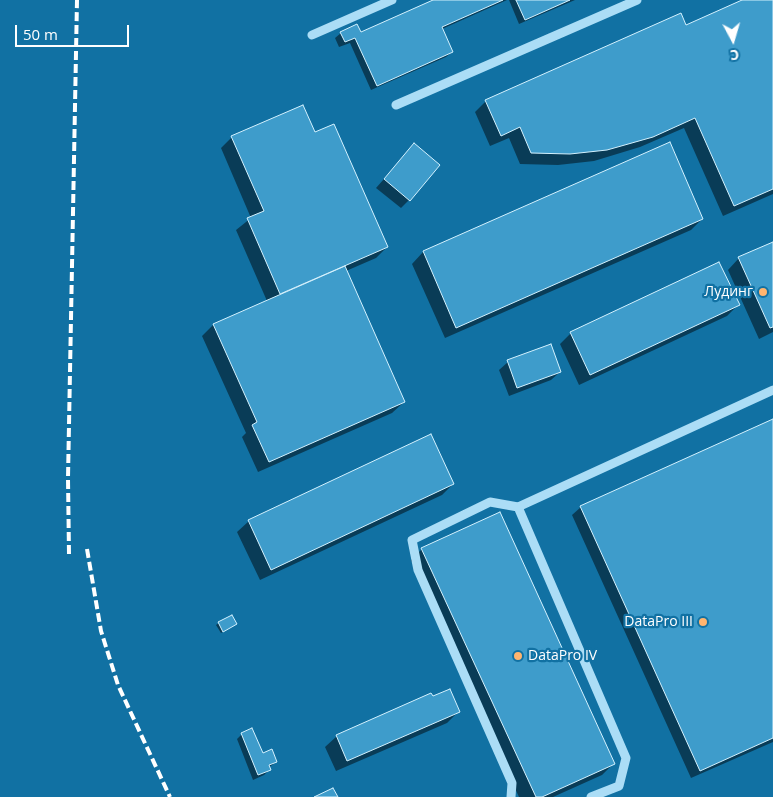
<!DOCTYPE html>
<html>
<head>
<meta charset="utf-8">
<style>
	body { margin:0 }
	#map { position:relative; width:773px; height:797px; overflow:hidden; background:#1171a3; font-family:"Open Sans",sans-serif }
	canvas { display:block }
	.north { position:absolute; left:708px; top:15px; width:50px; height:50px; -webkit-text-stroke:4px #1171a3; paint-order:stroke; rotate:174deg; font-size:14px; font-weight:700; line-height:20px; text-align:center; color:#fff }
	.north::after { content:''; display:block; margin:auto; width:18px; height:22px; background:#fff; clip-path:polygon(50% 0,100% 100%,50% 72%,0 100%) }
	.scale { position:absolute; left:15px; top:25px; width:114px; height:22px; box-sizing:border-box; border:2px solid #fff; border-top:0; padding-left:6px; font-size:15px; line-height:18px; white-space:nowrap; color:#fff; -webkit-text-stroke:4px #1171a3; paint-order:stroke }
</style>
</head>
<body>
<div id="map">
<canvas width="773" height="797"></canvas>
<div class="north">С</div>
<div class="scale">50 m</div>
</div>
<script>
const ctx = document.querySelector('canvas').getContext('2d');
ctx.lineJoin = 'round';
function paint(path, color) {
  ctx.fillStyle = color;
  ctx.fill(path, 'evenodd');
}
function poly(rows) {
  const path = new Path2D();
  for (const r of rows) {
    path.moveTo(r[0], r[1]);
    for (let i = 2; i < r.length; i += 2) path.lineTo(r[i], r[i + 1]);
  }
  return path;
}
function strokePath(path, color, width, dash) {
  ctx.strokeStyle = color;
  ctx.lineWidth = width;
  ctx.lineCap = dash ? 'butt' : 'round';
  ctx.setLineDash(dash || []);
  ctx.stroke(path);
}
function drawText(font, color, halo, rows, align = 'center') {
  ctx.font = font + ' "Open Sans",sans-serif';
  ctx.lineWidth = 4.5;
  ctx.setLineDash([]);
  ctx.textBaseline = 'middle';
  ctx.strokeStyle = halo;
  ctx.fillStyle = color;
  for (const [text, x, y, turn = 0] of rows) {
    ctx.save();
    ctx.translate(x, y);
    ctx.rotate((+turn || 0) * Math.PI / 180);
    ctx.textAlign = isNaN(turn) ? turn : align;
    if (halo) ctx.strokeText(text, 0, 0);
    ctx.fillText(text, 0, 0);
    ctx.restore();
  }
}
paint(poly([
	[436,0,507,0,442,29,452,52,446,57,371,90,350,43,339,47,335,38,341,33,360,34],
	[509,0,575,0,519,24],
	[745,0,773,0,773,194,723,216,684,128,640,147,594,161,558,165,520,164,509,138,490,146,475,112,486,101,685,26],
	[315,133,387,247,376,258,346,271,404,402,392,413,258,472,242,437,246,433,202,336,213,325,267,301,236,230,251,218,221,148,232,137],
	[669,144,702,219,691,230,445,338,412,264,423,252],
	[414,145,409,200,401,208,376,188],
	[773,243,773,332,759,339,728,270,739,258],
	[738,305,727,316,579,385,560,344,571,333],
	[508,362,560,372,551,380,509,396,499,370],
	[773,420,773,742,691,778,572,515,581,507],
	[453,484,442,495,260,580,237,532,249,521],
	[422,549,613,764,602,775,553,797,519,797,411,560],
	[219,623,235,624,221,633,216,625],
	[458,712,447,723,336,771,325,747,337,736],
	[242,734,262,755,276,762,268,768,269,770,264,775,253,780,237,739]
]), '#0007');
const building = poly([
	[433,0,503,0,442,27,453,52,377,86,355,38,345,42,340,32,357,24,361,32,433,0],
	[516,0,570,0,525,20,516,0],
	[742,0,773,0,773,189,734,206,695,118,653,137,607,150,570,154,531,153,520,127,501,136,485,100,681,13,686,25,742,0],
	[303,105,315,132,334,124,388,247,280,294,247,218,264,211,231,136,303,105],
	[670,142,703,219,456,328,423,251,670,142],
	[414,143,440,165,410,201,384,179,414,143],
	[773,242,773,327,770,328,738,257,773,242],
	[719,262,740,305,590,375,570,332,719,262],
	[345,266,405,402,269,462,252,425,257,422,213,324,345,266],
	[551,344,561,372,517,388,507,360,551,344],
	[773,419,773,738,700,771,580,506,773,419],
	[431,434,454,484,271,570,248,520,431,434],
	[500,512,615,764,542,797,536,797,421,548,500,512],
	[232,615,237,624,223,632,218,622,232,615],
	[450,689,460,712,347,761,336,735,431,693,433,696,450,689],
	[252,728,263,753,272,749,277,762,269,765,271,770,258,775,241,733,252,728],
	[333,788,338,797,314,797,333,788]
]);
paint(building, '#3e9ccb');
strokePath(building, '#d4f1fe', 1);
strokePath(poly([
	[312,35,392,0],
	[396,105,637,0],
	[518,507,773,390],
	[511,797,512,783,418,570,412,540,490,502,518,507,626,758,619,786,591,797]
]), '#abddf6', 9);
strokePath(poly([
	[87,549,101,631,118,685,170,797],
	[69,554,68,478,77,0]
]), '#fff', 4, [9, 4]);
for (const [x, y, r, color] of [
	[763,292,5,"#ffb56f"],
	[703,622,5,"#ffb56f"],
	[518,656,5,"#ffb56f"]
]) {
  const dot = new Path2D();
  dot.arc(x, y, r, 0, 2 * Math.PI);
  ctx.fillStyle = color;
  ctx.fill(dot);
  strokePath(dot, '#1171a3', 2);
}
drawText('14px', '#fff', '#1171a3', [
	["Лудинг",753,292],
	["DataPro III",693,622],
	["DataPro IV",528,656,"left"]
], 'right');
</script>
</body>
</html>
